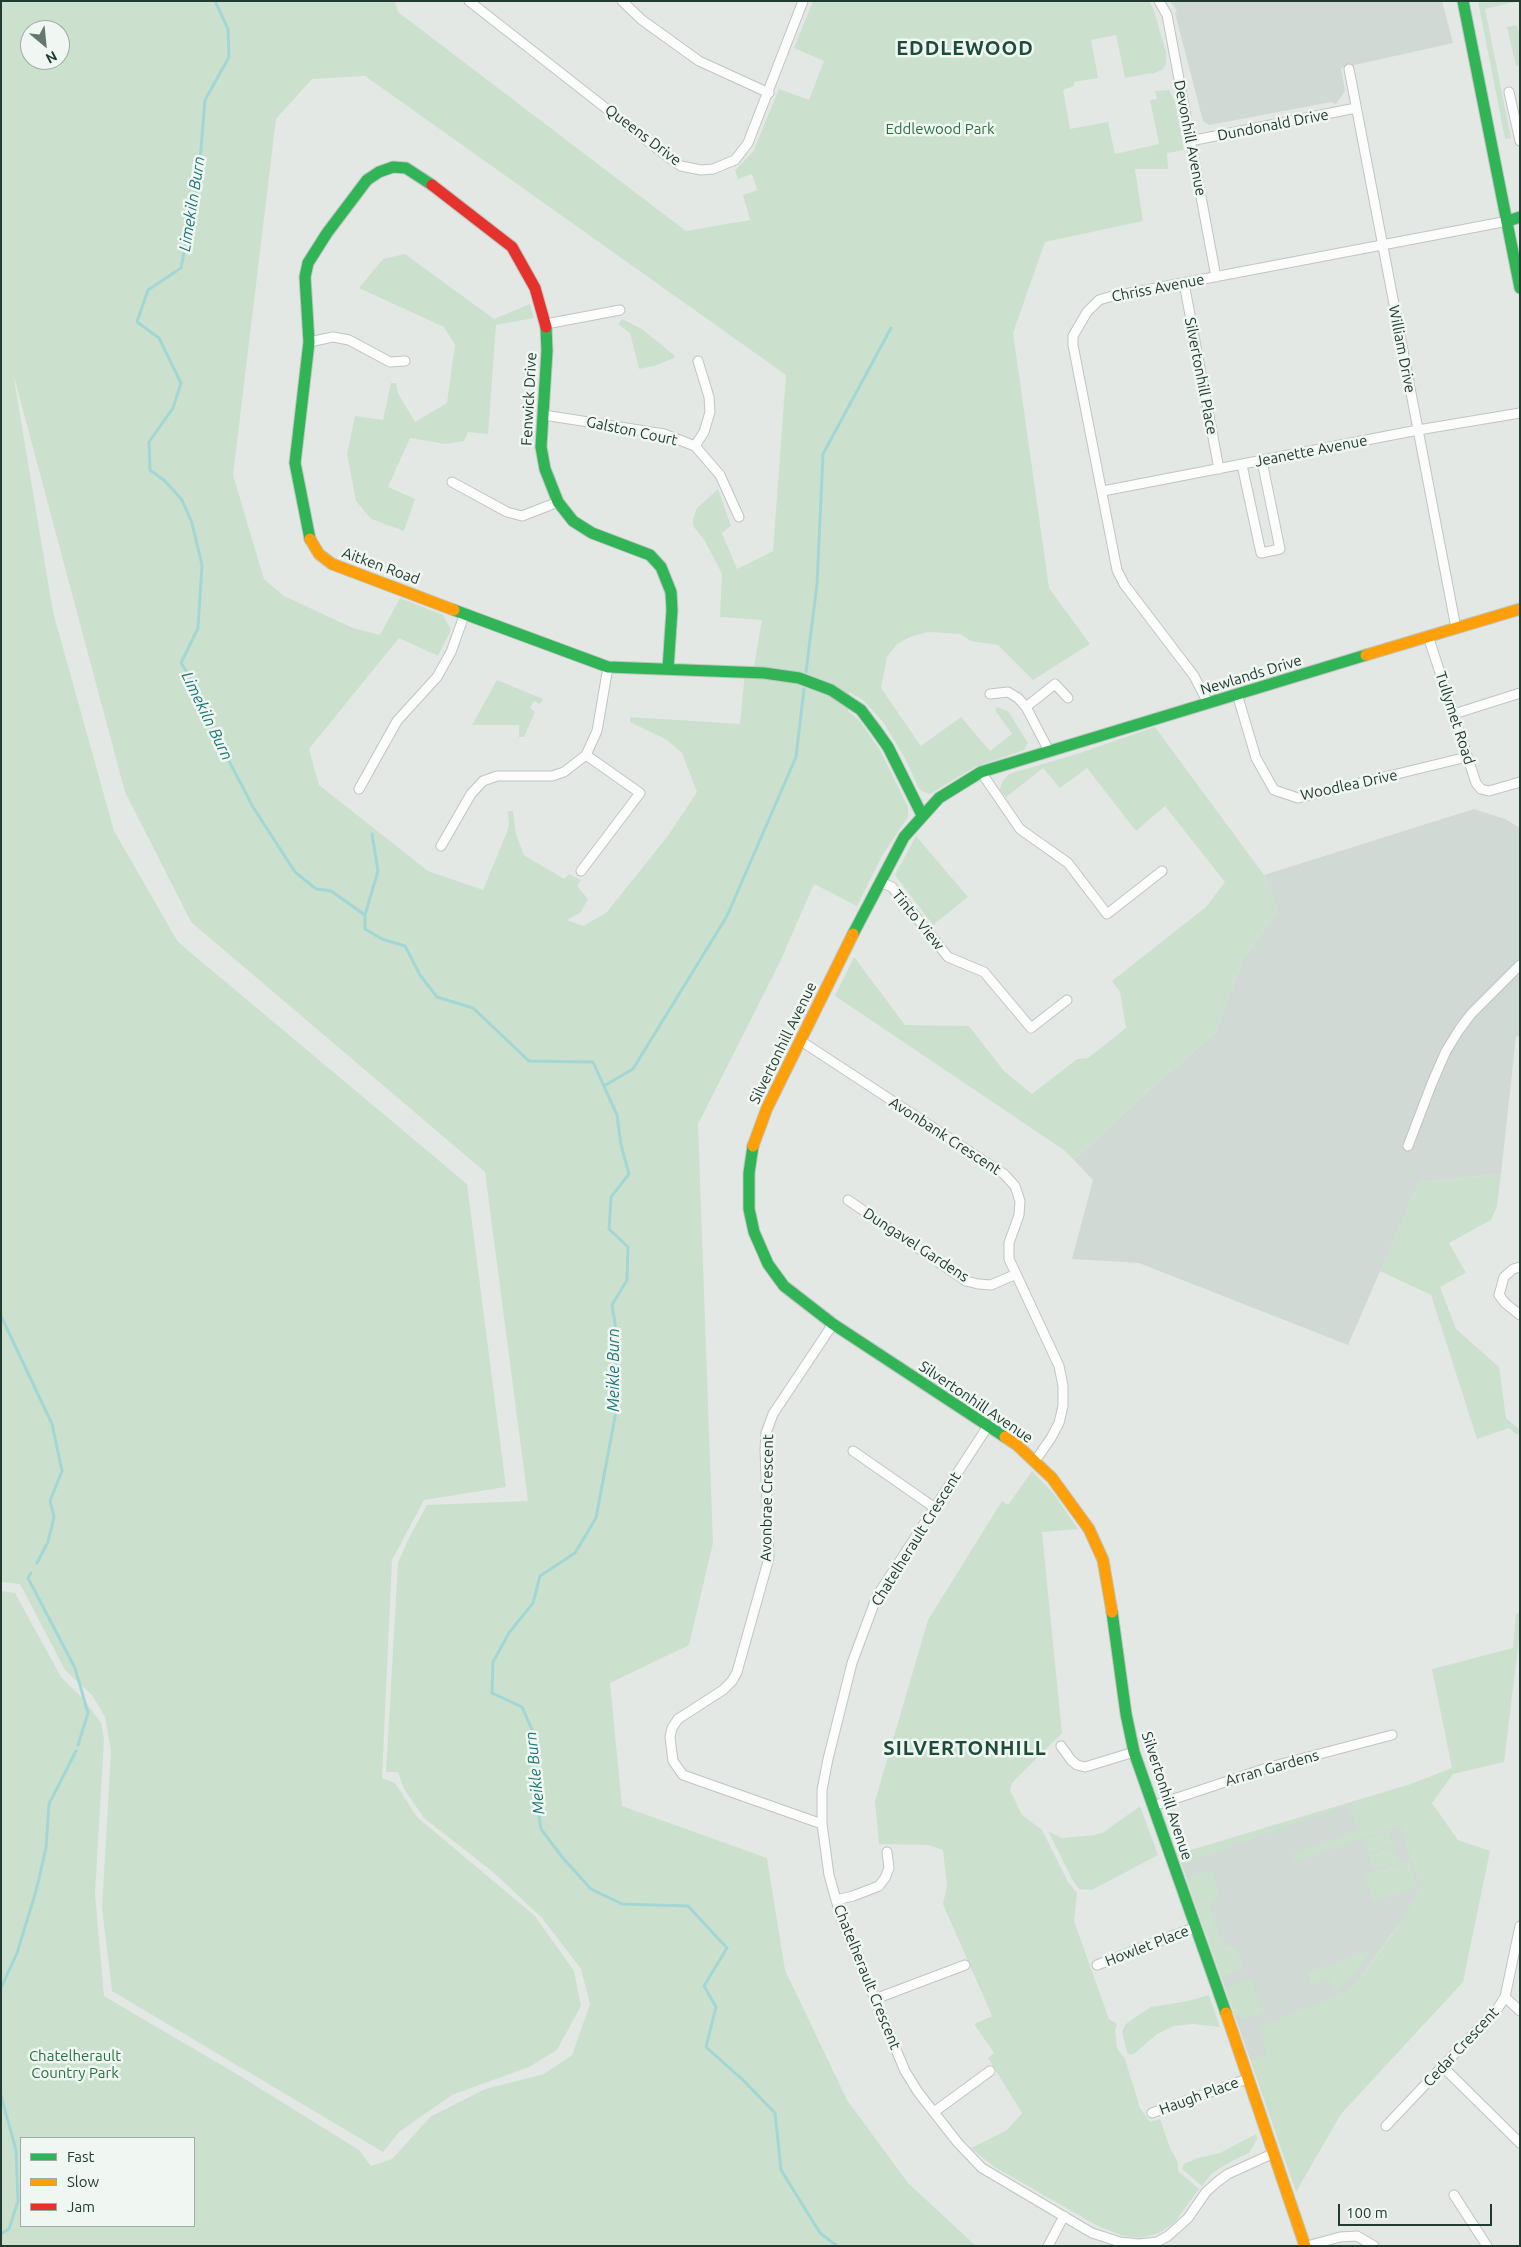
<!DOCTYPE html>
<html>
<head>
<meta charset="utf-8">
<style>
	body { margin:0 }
	#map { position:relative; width:1521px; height:2247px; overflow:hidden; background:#e3e8e5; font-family:Ubuntu,sans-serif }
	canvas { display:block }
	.frame { position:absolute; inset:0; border:2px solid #213b30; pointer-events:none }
	.legend { position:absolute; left:20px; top:2137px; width:175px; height:90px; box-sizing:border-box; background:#f0f7f2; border:1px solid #9daca4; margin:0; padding:6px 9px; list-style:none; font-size:15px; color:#213b30 }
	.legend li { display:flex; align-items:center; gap:10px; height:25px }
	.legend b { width:25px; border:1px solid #9daca4 }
	.north { position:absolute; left:20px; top:20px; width:50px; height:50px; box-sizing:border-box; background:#f0f7f2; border:1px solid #9daca4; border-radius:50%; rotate:152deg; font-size:14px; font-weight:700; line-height:20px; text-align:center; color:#213b30 }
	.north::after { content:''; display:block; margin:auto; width:18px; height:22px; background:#65786f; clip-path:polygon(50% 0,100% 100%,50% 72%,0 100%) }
	.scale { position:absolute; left:1338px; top:2204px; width:154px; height:22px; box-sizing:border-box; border:2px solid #213b30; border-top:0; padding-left:6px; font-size:15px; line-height:18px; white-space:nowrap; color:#213b30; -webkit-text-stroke:4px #f0f7f2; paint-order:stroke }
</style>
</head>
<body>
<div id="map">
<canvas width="1521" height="2247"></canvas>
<div class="frame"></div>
<ul class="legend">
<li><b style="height:6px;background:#30b455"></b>Fast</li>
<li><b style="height:6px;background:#ff9f0a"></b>Slow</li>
<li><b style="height:6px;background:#e5322d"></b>Jam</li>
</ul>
<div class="north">N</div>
<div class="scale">100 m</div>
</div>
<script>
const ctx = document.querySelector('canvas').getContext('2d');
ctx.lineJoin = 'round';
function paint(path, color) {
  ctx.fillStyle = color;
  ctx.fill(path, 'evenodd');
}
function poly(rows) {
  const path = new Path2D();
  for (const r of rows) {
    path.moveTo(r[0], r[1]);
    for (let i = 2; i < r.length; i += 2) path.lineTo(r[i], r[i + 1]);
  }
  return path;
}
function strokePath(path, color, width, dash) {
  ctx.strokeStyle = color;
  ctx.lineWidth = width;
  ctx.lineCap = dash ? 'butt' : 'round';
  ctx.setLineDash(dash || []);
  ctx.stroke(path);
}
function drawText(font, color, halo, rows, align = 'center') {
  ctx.font = font + ' Ubuntu,sans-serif';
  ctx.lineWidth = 5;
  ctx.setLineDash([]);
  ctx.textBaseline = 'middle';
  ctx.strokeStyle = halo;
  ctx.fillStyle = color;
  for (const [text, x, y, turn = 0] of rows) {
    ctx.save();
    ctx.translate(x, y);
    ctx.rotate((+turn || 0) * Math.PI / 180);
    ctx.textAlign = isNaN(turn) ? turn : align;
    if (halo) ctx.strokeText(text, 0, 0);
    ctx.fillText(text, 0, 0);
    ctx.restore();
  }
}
paint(poly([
	[1170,1,1442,1,1453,43,1341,68,1345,91,1336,104,1331,102,1209,125,1203,121,1175,13,1177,11],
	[1474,809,1505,819,1520,828,1520,1037,1516,1036,1501,1174,1419,1182,1348,1345,1139,1263,1072,1259,1093,1180,1074,1160,1149,1090,1215,1033,1243,959,1278,910,1264,875],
	[1408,1785,1434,1876,1355,1985,1344,1994,1309,2009,1268,2054,1251,2062,1178,1854]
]), '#d0d9d4');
paint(poly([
	[1,1,395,1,398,12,686,231,750,220,743,195,757,190,752,174,738,179,735,170,753,152,779,89,809,100,824,61,794,48,813,1,1149,1,1153,8,1166,52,1166,64,1162,70,1152,74,1151,73,1125,78,1116,35,1091,40,1098,78,1074,82,1074,86,1063,90,1070,129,1108,122,1115,154,1159,144,1150,100,1157,99,1155,91,1169,90,1175,102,1184,150,1167,153,1168,169,1135,169,1143,221,1045,242,1013,333,1049,588,1090,644,1033,680,998,645,971,641,960,634,928,632,910,637,897,644,887,657,881,688,921,746,961,717,990,751,1012,734,995,710,997,707,1008,711,1028,743,1024,750,975,767,930,794,922,791,918,787,905,758,883,722,863,700,849,692,848,711,860,721,880,750,908,807,908,817,883,854,857,906,814,884,779,964,698,1124,713,1543,689,1645,610,1683,622,1806,767,1858,785,1970,847,2100,908,2183,976,2246,1,2246,1,1591,15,1593,61,1677,85,1701,101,1723,104,1739,95,1894,104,1996,240,2076,359,2150,371,2166,392,2159,430,2117,485,2089,544,2074,572,2055,590,2004,581,1969,542,1918,493,1872,424,1818,404,1789,398,1772,386,1772,398,1563,409,1538,427,1505,528,1501,485,1172,191,922,125,792,13,373,53,612,114,831,178,942,467,1184,506,1487,424,1500,392,1560,382,1778,395,1783,417,1817,535,1916,574,1971,581,2006,557,2050,529,2067,452,2095,399,2132,383,2152,112,1991,102,1908,111,1751,105,1717,92,1695,65,1670,20,1584,1,1582],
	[30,30,60,30,60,60,30,60],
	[365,76,786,375,773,551,737,569,722,533,731,526,718,489,697,508,693,519,693,526,705,541,722,574,720,617,762,620,753,672,745,672,740,724,630,717,630,722,667,740,682,753,697,792,667,837,606,913,583,926,567,920,581,912,588,899,577,886,581,880,569,874,564,879,524,855,516,834,513,811,508,811,509,824,507,832,483,890,428,871,319,785,309,749,399,638,438,656,451,630,443,615,400,598,380,635,353,628,284,596,264,579,233,475,276,119,312,79],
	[21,2138,194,2138,194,2226,21,2226],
	[1478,1,1519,1,1485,9,1511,138,1505,139],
	[1517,25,1520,37,1520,65,1516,66,1507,27],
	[405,254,494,319,530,304,534,318,496,325,488,434,468,432,464,441,445,444,410,438,388,487,415,499,404,531,371,519,356,501,347,454,355,416,383,420,391,383,396,383,398,393,415,422,447,403,455,345,444,327,359,288,383,259],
	[622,319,642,329,675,356,674,358,654,366,639,369,630,333,618,324],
	[497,680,543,699,540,704,534,701,530,708,535,712,524,737,519,737,519,725,472,725],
	[1155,727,1264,875,1278,910,1243,959,1215,1033,1149,1090,1074,1160,1064,1150,835,996,854,957,905,1025,969,1026,1004,1071,1032,1094,1077,1059,1088,1058,1126,1028,1120,992,1112,981,1206,907,1225,882,1165,806,1136,831,1087,768,1060,788,1043,768,1006,797,1000,790,1002,782,1009,774,1077,754],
	[916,836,968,897,933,925,895,875],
	[1501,1174,1497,1206,1491,1220,1449,1243,1466,1273,1440,1287,1456,1329,1499,1367,1506,1418,1520,1430,1520,1434,1516,1434,1509,1428,1477,1439,1431,1295,1380,1271,1419,1182],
	[1032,1471,1054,1494,1078,1529,1042,1532,1062,1733,1012,1783,1010,1790,1022,1815,1042,1830,1068,1882,1077,1893,1074,1921,1109,2019,1117,2024,1115,2030,1117,2048,1125,2059,1140,2108,1150,2122,1160,2119,1170,2148,1178,2162,1178,2171,1199,2189,1174,2223,1159,2233,1140,2238,1123,2236,1096,2225,993,2166,971,2148,1007,2130,1022,2113,988,2058,994,2053,974,2024,992,2016,943,1904,947,1886,943,1850,928,1845,879,1844,875,1801,928,1620,1002,1501,1008,1505],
	[1520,1612,1520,1631,1504,1762,1453,1774,1432,1803,1458,1840,1490,1851,1463,1982,1341,2114,1296,2192,1251,2062,1267,2054,1258,2027,1344,1994,1355,1985,1392,1935,1421,1888,1400,1825,1294,1862,1291,1855,1358,1831,1348,1805,1186,1862,1182,1861,1178,1854,1408,1785,1452,1768,1432,1669,1513,1648,1516,1614],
	[1140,1806,1158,1855,1092,1890,1079,1889,1072,1879,1048,1831,1062,1838,1095,1835,1104,1832],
	[1389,1831,1394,1845,1368,1853,1363,1839],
	[1394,1847,1399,1861,1373,1870,1368,1856],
	[1409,1861,1417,1887,1373,1902,1365,1875],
	[1206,1871,1213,1873,1220,1895,1217,1899,1211,1900,1209,1904,1220,1940,1226,1946,1236,1948,1244,1969,1221,1977,1187,1881,1191,1876],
	[1369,1951,1357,1971,1334,1992,1328,1978,1311,1984,1308,1973],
	[1251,1979,1263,2013,1244,2019,1234,2013,1225,1988],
	[1209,1995,1220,2027,1193,2024,1174,2026,1157,2034,1135,2053,1130,2055,1127,2052,1122,2032,1125,2025,1131,2020,1151,2007,1188,2001],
	[1256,2134,1257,2139,1249,2153,1228,2163,1211,2174,1202,2186,1182,2169,1184,2164,1198,2158,1220,2153]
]), '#cbe1ce');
strokePath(poly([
	[215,1,228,29,229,57,205,100,199,174,181,268,148,290,137,322,159,338,181,383,173,408,149,442,150,470,165,481,182,500,192,523,202,565,198,628,181,663,195,684,207,719,253,807,295,872,316,889,331,891,365,915,365,929,382,939,405,946,420,975,437,997,473,1008,529,1061,593,1062,617,1115,621,1145,629,1174,611,1197,609,1229,628,1247,627,1280,612,1305,618,1342,615,1372,617,1406,596,1518,575,1553,540,1576,533,1603,509,1633,493,1662,492,1693,522,1707,533,1732,534,1784,541,1829,562,1857,591,1889,622,1904,688,1906,727,1948,704,1986,716,2007,706,2047,744,2081,775,2113,781,2170,820,2233,837,2246],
	[806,672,817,584,823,454,891,328],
	[365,915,378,871,372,834],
	[604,1086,633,1069,727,916,796,757,804,689],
	[1,1316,52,1424,62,1471,50,1501,54,1517,48,1542,37,1563],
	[31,1573,28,1578,75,1668,88,1713,78,1745],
	[1,1988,17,1953,36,1891,46,1848,49,1804,76,1751],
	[1,2096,16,2150,18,2201,9,2229,1,2234]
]), '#a3d7d6', 3);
const street = poly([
	[469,1,668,157,681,166,701,170,713,169,735,160,748,143,803,1],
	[622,1,642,20,699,61,769,93],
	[1159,1,1167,15,1216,277],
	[1349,69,1456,628],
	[1509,92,1520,141],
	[1190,141,1356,108],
	[1184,283,1219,469],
	[546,324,620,310],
	[309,342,333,337,349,340,390,362,405,361],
	[544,415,664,434,695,446,720,475,739,517],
	[695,446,704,432,710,412,709,397,698,361],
	[1242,465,1261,553,1280,549,1262,461],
	[452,482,507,512,522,516,558,502],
	[1103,491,1418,430,1520,413],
	[1428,636,1476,783,1481,789,1489,791,1520,782],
	[990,694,1008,692,1018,698,1026,707,1049,751],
	[1237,694,1256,758,1274,790,1298,798,1467,757],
	[1208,703,1194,676,1124,584,1117,570,1073,345,1073,336,1087,312,1099,300,1109,297,1508,221],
	[1026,707,1055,684,1068,698],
	[1454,714,1520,693],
	[981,772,1020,829,1068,863,1107,914,1162,871],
	[359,789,397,721,437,677,451,652,465,613],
	[441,846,471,794,483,781,497,776,552,776,564,772,586,755,597,731,608,667],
	[581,871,640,793,586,755],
	[880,882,892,887,948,957,984,972,1031,1028,1067,1000],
	[801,1041,1004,1174,1015,1186,1020,1201,1019,1215,1009,1243,1009,1259,1059,1366,1063,1386,1063,1406,1059,1423,1051,1438,1035,1461],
	[1408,1146,1432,1083,1446,1051,1459,1030,1471,1014,1520,965],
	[848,1200,966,1281,978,1284,991,1285,1014,1275],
	[1520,1267,1513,1269,1504,1277,1499,1295,1505,1303,1520,1315],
	[988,1426,877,1596,852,1663,828,1759,822,1790,822,1824,829,1875,842,1921,905,2071,918,2092,958,2143,982,2168,1092,2233,1120,2242,1139,2244,1157,2242,1168,2236,1188,2218,1206,2192,1217,2182,1228,2174,1272,2154],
	[853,1451,935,1508],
	[1061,1746,1071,1760,1077,1765,1085,1767,1134,1752],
	[1153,1806,1270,1767,1392,1735],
	[822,1824,683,1775,673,1761,670,1737,672,1728,678,1719,723,1690,732,1681,737,1672,769,1558,765,1449,766,1433,773,1414,833,1324],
	[836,1900,853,1896,879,1886,885,1878,889,1868,887,1852],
	[1097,1965,1196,1927],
	[1505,1997,1520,2011],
	[875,1999,965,1965],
	[1443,2067,1520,2143],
	[934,2112,990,2071],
	[1152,2113,1247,2079],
	[1386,2126,1498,2008,1505,1997,1520,1926],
	[1454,2195,1487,2246],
	[1048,2246,1064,2216],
	[1307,2246,1340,2237,1357,2236,1374,2246]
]);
const fast = poly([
	[1463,1,1520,288],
	[1508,221,1520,217],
	[546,327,547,351,541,447,545,469,558,502,573,521,592,533,650,555,661,567,671,592,672,610,668,669],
	[310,539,295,463,309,342,305,277,308,263,327,233,367,180,379,172,393,167,406,168,432,185],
	[454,610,608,667,764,673,799,678,831,690,861,710,876,730,888,747,922,815],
	[853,934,904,837,939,798,981,772,1366,655],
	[753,1146,749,1173,749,1209,754,1232,768,1264,784,1286,833,1324,1005,1437],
	[1112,1612,1126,1714,1134,1752,1226,2013]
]);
const slow = poly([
	[310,539,319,554,332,564,454,610],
	[1366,655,1520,609],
	[753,1146,767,1108,853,934],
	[1005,1437,1017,1445,1052,1478,1089,1529,1103,1560,1112,1612],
	[1226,2013,1305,2246]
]);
const jam = poly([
	[432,185,512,247,535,288,546,327]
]);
strokePath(street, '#c0c5c2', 11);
strokePath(fast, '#bec6c2', 13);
strokePath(slow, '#bec6c2', 13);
strokePath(jam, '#bec6c2', 13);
strokePath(street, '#fbfcfb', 9);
strokePath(fast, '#30b455', 11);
strokePath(slow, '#ff9f0a', 11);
strokePath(jam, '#e5322d', 11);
drawText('15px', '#213b30', '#f0f7f2', [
	["Dundonald Drive",1273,125,-11],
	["Queens Drive",643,135,37],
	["Devonhill Avenue",1190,138,79],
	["Chriss Avenue",1158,288,-11],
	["William Drive",1402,349,79],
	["Silvertonhill Place",1201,376,79],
	["Fenwick Drive",529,399,-87],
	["Galston Court",632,431,12],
	["Jeanette Avenue",1311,451,-11],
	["Aitken Road",381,566,20],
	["Newlands Drive",1251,675,-17],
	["Tullymet Road",1455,718,72],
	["Woodlea Drive",1349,785,-12],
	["Tinto View",918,920,51],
	["Silvertonhill Avenue",783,1043,-64],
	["Avonbank Crescent",945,1136,33],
	["Dungavel Gardens",916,1245,33],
	["Silvertonhill Avenue",976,1402,34],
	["Avonbrae Crescent",767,1498,-89],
	["Chatelherault Crescent",916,1539,-58],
	["Arran Gardens",1272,1768,-16],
	["Silvertonhill Avenue",1167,1796,72],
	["Howlet Place",1147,1946,-21],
	["Chatelherault Crescent",867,1977,68],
	["Cedar Crescent",1461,2047,-47],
	["Haugh Place",1199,2096,-20]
]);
drawText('15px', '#2b713c', '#f0f7f2', [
	["Eddlewood Park",940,129],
	["Chatelherault",75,2056],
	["Country Park",75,2073]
]);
drawText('italic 16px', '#1b7576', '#f0f7f2', [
	["Limekiln Burn",192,204,-81],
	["Limekiln Burn",207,716,64],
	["Meikle Burn",614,1370,-90],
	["Meikle Burn",535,1773,-96]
]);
ctx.letterSpacing = '1px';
drawText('bold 20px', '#1d4c3a', '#f0f7f2', [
	["EDDLEWOOD",965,48],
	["SILVERTONHILL",965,1748]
]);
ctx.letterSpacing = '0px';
</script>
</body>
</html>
